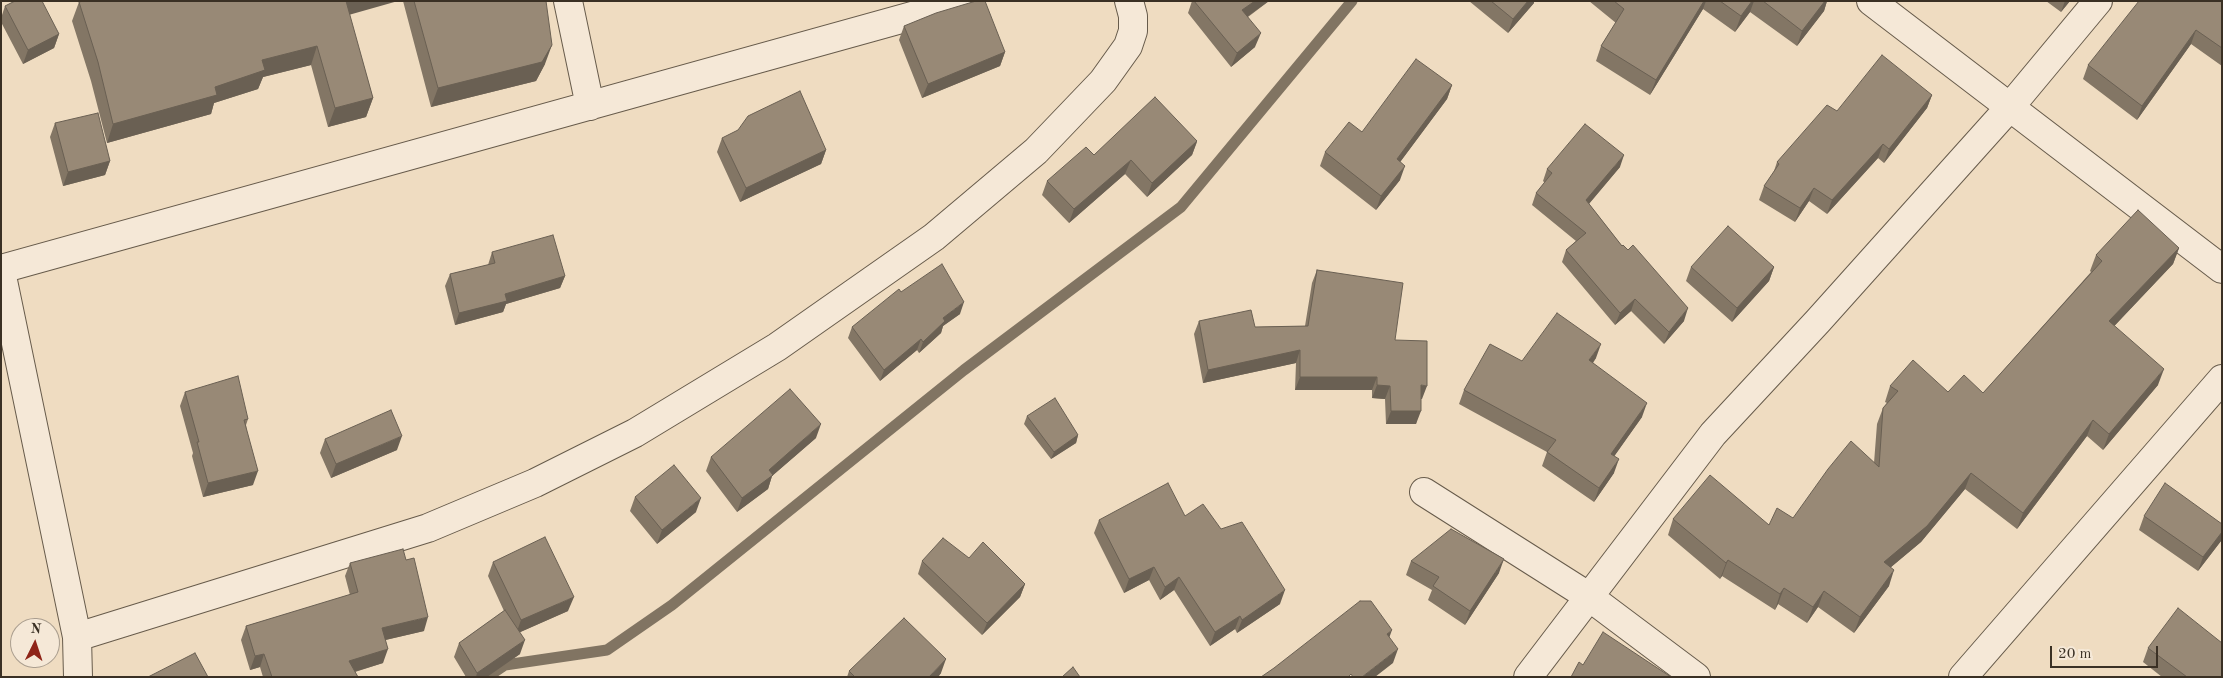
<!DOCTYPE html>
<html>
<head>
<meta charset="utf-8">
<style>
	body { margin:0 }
	#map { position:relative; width:2223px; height:678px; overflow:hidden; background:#efdcc1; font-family:"Old Standard TT",serif }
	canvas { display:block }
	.frame { position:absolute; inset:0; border:2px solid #3a3024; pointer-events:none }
	.north { position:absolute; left:10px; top:618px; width:50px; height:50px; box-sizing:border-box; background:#f5e8d7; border:1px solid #aa9e8f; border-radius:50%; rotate:4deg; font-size:14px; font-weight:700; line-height:20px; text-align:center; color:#3a3024 }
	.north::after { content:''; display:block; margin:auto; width:18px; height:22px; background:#8f2418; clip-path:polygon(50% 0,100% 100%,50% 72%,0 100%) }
	.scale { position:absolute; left:2050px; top:646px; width:108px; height:22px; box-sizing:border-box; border:2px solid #3a3024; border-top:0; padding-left:6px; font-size:15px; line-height:18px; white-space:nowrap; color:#3a3024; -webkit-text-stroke:4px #f5e8d7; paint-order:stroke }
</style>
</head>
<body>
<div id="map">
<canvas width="2223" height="678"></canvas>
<div class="frame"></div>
<div class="north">N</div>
<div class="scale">20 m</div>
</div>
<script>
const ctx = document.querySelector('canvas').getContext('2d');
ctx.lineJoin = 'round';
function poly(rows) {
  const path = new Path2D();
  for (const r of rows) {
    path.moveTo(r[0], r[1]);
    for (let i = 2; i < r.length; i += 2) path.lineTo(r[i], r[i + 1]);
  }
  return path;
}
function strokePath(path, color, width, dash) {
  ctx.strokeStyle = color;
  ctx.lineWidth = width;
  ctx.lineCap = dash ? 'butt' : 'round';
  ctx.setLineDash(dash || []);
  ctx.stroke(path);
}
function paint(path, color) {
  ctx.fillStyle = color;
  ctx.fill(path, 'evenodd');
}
strokePath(poly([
	[487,677,505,665,607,650,672,605,964,370,1181,207,1352,1]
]), '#817462', 11);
const street = poly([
	[568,1,590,106],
	[1871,1,2222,269],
	[1,269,966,1],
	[1,271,77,637,78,677],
	[1424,492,1588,596,1696,677],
	[77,637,428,528,535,483,635,433,777,347,934,237,1036,151,1103,81,1128,46,1133,31,1133,16,1129,1],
	[1528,677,1713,434,1818,321,2009,108,2098,1],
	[1963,677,2222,379]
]);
strokePath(street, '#675b4b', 30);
strokePath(street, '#f5e8d7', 28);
paint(poly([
	[403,1,546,1,545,64,536,81,431,107],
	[1192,1,1269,1,1248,17,1255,47,1231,67,1188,13],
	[1469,1,1534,1,1534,3,1508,33],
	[1589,1,1827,1,1824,11,1797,46,1750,12,1735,32,1703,9,1650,95,1596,61,1601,46,1616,23],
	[2046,1,2070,1,2061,12],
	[2222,1,2222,66,2191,44,2137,120,2083,79,2088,65],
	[79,2,349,15,373,98,366,117,328,127,311,65,263,77,258,89,214,103,211,114,107,143,91,81,72,21],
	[5,6,59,34,54,48,23,64,1,22,1,18],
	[904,26,1005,52,1000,66,922,98,899,40],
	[1452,85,1447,99,1400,162,1400,180,1376,210,1320,166,1325,152],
	[1932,95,1927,108,1884,163,1878,158,1827,214,1809,201,1795,222,1759,200,1764,186,1773,174,1777,162,1837,111],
	[55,123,110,161,105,175,63,186,50,137],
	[722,138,826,150,821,164,740,202,717,152],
	[1197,142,1192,155,1147,197,1125,174,1069,223,1042,195,1047,181,1094,155],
	[1620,167,1589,204,1622,246,1684,321,1664,344,1631,311,1615,325,1562,262,1566,250,1576,241,1532,205,1536,193,1545,183,1543,181,1547,169],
	[2179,248,2173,264,2114,326,2158,385,2103,450,2087,436,2017,529,1965,489,1921,542,1891,567,1889,586,1854,633,1818,607,1807,623,1778,604,1775,610,1722,576,1720,579,1668,535,1673,519,1769,525,1793,518,1874,463,1877,424,1883,408,1887,403,1885,402,1890,386,1948,392,1983,393,2091,272,2090,271,2096,255],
	[492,252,565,276,560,288,506,304,503,312,455,325,445,286,450,274,488,265],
	[1691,267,1774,267,1769,281,1732,322,1686,281],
	[1317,270,1395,340,1422,399,1421,399,1416,424,1386,424,1385,399,1372,398,1372,390,1295,390,1296,363,1203,383,1194,334,1199,321,1255,327,1305,326,1312,283],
	[901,292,960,314,943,326,941,333,919,353,917,350,880,381,848,338,852,327],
	[1596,358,1593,363,1642,417,1614,456,1614,473,1594,502,1542,466,1547,452,1459,404,1464,390,1522,361],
	[185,392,248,419,246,425,253,485,203,497,192,456,193,453,180,406],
	[1027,416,1078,435,1076,443,1051,459,1024,424],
	[816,438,772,476,768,489,737,512,706,471,711,457],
	[325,439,397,450,331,478,320,453],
	[635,497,696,512,657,544,630,511],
	[1185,516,1221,529,1280,604,1237,633,1235,629,1210,646,1174,590,1160,600,1149,580,1124,593,1094,533,1099,520],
	[2144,516,2222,524,2222,538,2221,541,2198,571,2139,530],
	[969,558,1025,584,1020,597,982,635,918,574,922,561],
	[1411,561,1499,573,1465,625,1428,600,1432,590,1406,575],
	[493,562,568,611,520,632,520,654,487,677,466,677,454,657,459,643,504,611,488,576],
	[350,563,424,631,385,640,383,663,355,672,358,677,263,677,260,667,250,670,241,640,246,626,350,595,345,576],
	[2148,648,2222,677,2162,677,2143,662],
	[849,671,941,673,938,677,847,677]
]), '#837665');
paint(poly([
	[344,1,398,1,338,18],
	[1255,1,1269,1,1237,24,1242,10],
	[1528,1,1534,1,1534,3,1508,33,1513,19],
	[1704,1,1706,1,1703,9,1650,95,1656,80],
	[1752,1,1754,1,1750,12,1735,32,1741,16],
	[1825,1,1827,1,1824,11,1797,46,1802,31],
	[2065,1,2070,1,2061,12],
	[2196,30,2191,44,2137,120,2142,106],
	[1261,33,1255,47,1231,67,1237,53],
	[59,34,54,48,23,64,28,50],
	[552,45,545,64,536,81,431,107,438,88],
	[317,46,311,65,263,77,258,89,214,103,211,114,107,143,113,124,262,60],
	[1005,52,1000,66,922,98,928,84],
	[1452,85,1447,99,1392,173,1397,159],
	[1932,95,1927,108,1884,163,1889,149],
	[373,98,366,117,328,127,335,108],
	[1197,141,1192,155,1147,197,1152,183],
	[1883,144,1878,158,1827,214,1832,200],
	[826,150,821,164,740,202,746,188],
	[1624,155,1620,167,1581,213,1586,200],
	[1131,160,1125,174,1069,223,1074,209],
	[110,161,105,175,63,186,68,172],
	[1405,166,1400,180,1376,210,1381,196],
	[1814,188,1809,201,1795,222,1800,208],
	[2179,248,2173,264,2104,337,2109,321],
	[1774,267,1769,281,1732,322,1737,308],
	[565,276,560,288,506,304,503,312,455,325,459,313,505,294],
	[1635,299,1631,311,1615,325,1620,313],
	[964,302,960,314,943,326,941,333,919,353,923,342,943,318],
	[1688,308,1684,321,1664,344,1669,332],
	[921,339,917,350,880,381,884,370],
	[1601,344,1596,358,1584,374,1589,360],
	[1300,350,1296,363,1203,383,1208,370],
	[2164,369,2158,385,2103,450,2109,434],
	[1300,377,1377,377,1372,390,1295,390],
	[1377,385,1390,386,1385,399,1372,398],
	[1421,385,1427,386,1422,399,1416,398],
	[1647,403,1642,417,1606,468,1611,454],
	[1391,411,1421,411,1416,424,1386,424],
	[2093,420,2087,436,2017,529,2023,513],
	[821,424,816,438,772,476,768,489,737,512,742,498,769,470],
	[1078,435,1076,443,1051,459,1054,452],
	[402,436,397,450,331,478,336,464],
	[1619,459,1614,473,1594,502,1599,488],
	[258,471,253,485,203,497,208,483],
	[1971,473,1965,489,1921,542,1878,578,1884,562],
	[701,498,696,512,657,544,662,530],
	[2222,532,2222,538,2221,541,2198,571,2203,557],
	[1504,559,1499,573,1465,625,1470,611],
	[1728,560,1722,576,1720,579,1726,563],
	[1154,567,1149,580,1124,593,1129,579],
	[1894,570,1889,586,1854,633,1860,617],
	[1179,577,1174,590,1160,600,1165,587],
	[1025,584,1020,597,982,635,987,623],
	[1784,588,1778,604,1775,610,1780,594],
	[1285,590,1280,604,1237,633,1242,620],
	[1824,591,1818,607,1807,623,1813,607],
	[574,597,568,611,516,634,521,620],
	[1240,616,1235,629,1210,646,1215,632],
	[428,617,424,631,377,642,382,628],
	[1392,630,1387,644,1387,634],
	[525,640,520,654,487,677,476,677,477,673],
	[388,649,383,663,344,675,349,661],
	[1398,649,1393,663,1375,677,1362,677],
	[264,654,260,667,250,670,255,656],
	[946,659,941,673,938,677,929,677]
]), '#6a6053');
const building = poly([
	[15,1,42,1,59,34,28,50,5,6,15,1],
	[83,1,346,1,373,98,335,108,317,46,262,60,265,70,215,87,217,95,113,124,98,62,79,2,83,1],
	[414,1,546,1,552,45,542,62,438,88,414,1],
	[976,1,985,1,1005,52,928,84,904,26,936,13,976,1],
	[1194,1,1255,1,1242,10,1261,33,1237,53,1194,1],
	[1491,1,1528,1,1513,19,1491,1],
	[1614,1,1704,1,1656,80,1601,46,1624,9,1614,1],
	[1720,1,1752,1,1741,16,1720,1],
	[1763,1,1825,1,1802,31,1763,1],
	[2139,1,2222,1,2222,48,2196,30,2142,106,2088,65,2139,1],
	[1882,55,1932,95,1889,149,1883,144,1832,200,1814,188,1800,208,1764,186,1779,164,1777,162,1827,105,1837,111,1882,55],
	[1416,59,1452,85,1397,159,1405,166,1381,196,1325,152,1349,122,1362,132,1416,59],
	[800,91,826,150,746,188,722,138,738,130,748,116,800,91],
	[1155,97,1197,141,1152,183,1131,160,1074,209,1047,181,1086,147,1094,155,1155,97],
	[98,113,110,161,68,172,55,123,98,113],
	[1585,124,1624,155,1586,200,1622,246,1623,245,1628,250,1633,245,1688,308,1669,332,1635,299,1620,313,1566,250,1586,233,1536,193,1552,173,1547,169,1585,124],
	[2138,210,2179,248,2109,321,2164,369,2109,434,2093,420,2023,513,1971,473,1927,526,1884,562,1894,570,1860,617,1824,591,1813,607,1784,588,1780,594,1728,560,1726,563,1673,519,1710,475,1769,525,1777,508,1793,518,1828,469,1851,441,1879,467,1883,408,1898,391,1890,386,1913,360,1948,392,1964,375,1983,393,2102,261,2096,255,2138,210],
	[1728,226,1774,267,1737,308,1691,267,1728,226],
	[553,235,565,276,505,294,507,301,459,313,450,274,495,263,492,252,553,235],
	[942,264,964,302,943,318,945,321,923,342,921,339,884,370,852,327,899,289,901,292,942,264],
	[1317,270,1403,283,1395,340,1427,341,1427,386,1421,385,1421,411,1391,411,1390,386,1377,385,1377,377,1300,377,1300,350,1208,370,1199,321,1251,310,1255,327,1308,326,1317,270],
	[1557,313,1601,344,1589,360,1647,403,1611,454,1619,459,1599,488,1547,452,1556,440,1464,390,1490,344,1522,361,1557,313],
	[238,376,248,419,244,420,258,471,208,483,197,442,199,442,185,392,238,376],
	[790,389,821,424,769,470,773,475,742,498,711,457,790,389],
	[1055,398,1078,435,1054,452,1027,416,1055,398],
	[391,410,402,436,336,464,325,439,391,410],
	[674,465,701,498,662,530,635,497,674,465],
	[1168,483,1185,516,1203,504,1221,529,1242,522,1285,590,1242,620,1240,616,1215,632,1179,577,1165,587,1154,567,1129,579,1099,520,1168,483],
	[2165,483,2222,524,2222,532,2203,557,2144,516,2165,483],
	[1451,529,1504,559,1470,611,1433,586,1439,577,1411,561,1451,529],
	[545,537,574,597,521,620,493,562,545,537],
	[943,538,969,558,983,542,1025,584,987,623,922,561,943,538],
	[403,549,406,560,414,558,428,617,382,628,388,649,349,661,358,677,272,677,264,654,255,656,246,626,358,592,350,563,403,549],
	[1360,601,1371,601,1392,630,1387,634,1398,649,1362,677,1353,677,1351,674,1348,677,1261,677,1274,668,1360,601],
	[2178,608,2222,643,2222,677,2187,677,2148,648,2178,608],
	[505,610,525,640,477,673,459,643,505,610],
	[904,618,946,659,929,677,855,677,849,671,904,618],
	[1603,632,1671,677,1571,677,1579,662,1583,665,1603,632],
	[195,653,208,677,148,677,195,653],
	[1073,667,1080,677,1062,677,1073,667]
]);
paint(building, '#988976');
strokePath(building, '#6a6053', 1);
</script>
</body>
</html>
